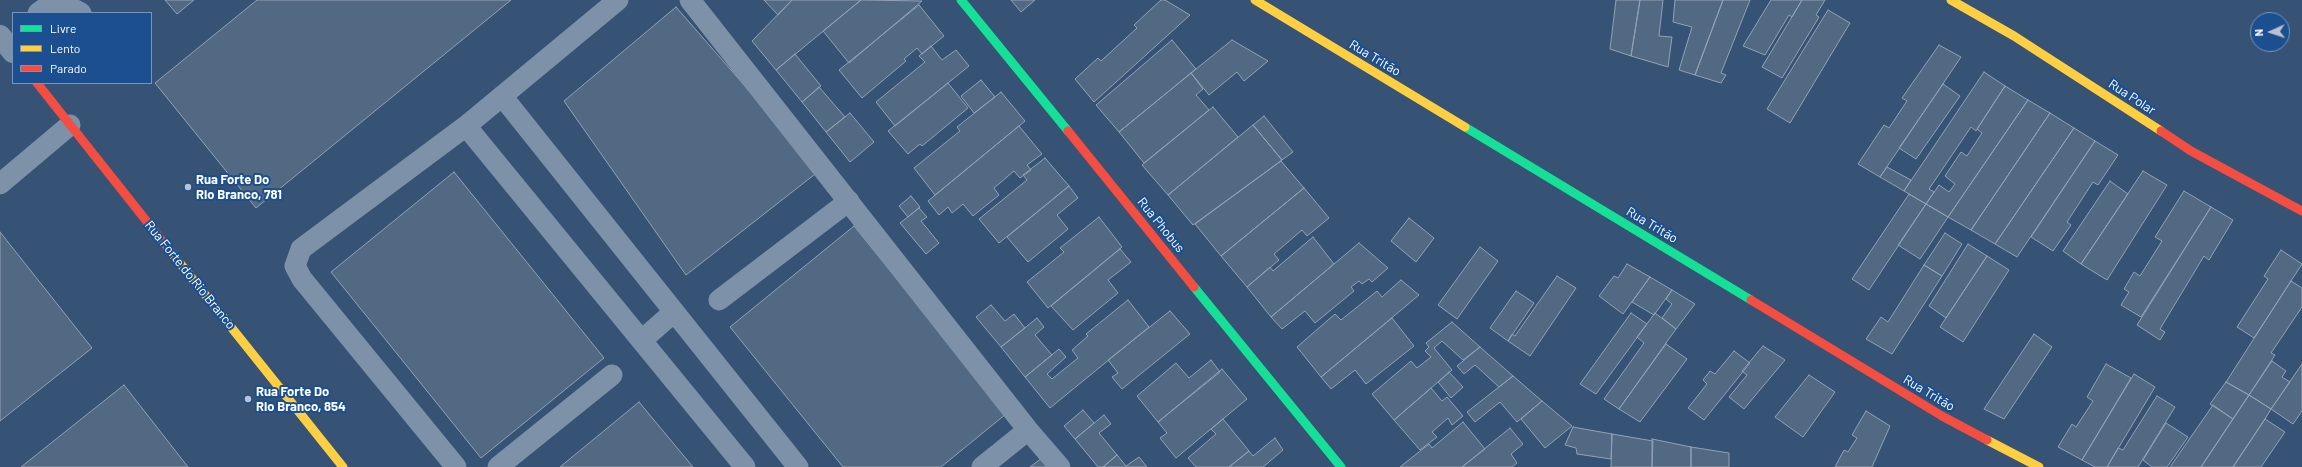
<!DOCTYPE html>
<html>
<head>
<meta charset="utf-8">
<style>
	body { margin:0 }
	#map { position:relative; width:2302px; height:467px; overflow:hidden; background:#365274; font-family:Barlow,sans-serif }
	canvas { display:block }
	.legend { position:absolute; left:12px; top:12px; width:140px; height:72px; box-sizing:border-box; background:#1b4f8f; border:1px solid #7695bc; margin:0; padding:5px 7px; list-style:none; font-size:12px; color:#fff }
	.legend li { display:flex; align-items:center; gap:8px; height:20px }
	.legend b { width:20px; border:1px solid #7695bc }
	.north { position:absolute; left:2250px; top:12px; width:40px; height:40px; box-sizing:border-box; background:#1b4f8f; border:1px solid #7695bc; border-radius:50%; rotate:267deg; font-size:11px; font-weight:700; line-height:16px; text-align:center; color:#fff }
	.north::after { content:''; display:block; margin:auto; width:14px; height:18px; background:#b9c2ce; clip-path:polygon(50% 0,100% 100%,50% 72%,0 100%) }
</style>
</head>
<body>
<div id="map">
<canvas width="2302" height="467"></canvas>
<ul class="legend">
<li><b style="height:5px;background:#16e098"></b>Livre</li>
<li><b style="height:5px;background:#ffcf43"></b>Lento</li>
<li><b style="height:5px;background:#f24e42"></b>Parado</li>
</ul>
<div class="north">N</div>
</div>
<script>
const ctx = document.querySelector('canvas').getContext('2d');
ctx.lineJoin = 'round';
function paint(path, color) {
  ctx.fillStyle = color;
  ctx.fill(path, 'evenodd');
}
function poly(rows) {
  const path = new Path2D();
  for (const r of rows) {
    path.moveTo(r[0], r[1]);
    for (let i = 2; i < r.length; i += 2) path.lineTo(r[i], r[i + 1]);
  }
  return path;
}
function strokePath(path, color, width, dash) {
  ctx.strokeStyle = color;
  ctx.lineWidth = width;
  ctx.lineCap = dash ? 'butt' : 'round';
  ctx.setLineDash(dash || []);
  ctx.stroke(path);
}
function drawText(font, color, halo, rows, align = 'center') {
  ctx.font = font + ' Barlow,sans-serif';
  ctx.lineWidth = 4;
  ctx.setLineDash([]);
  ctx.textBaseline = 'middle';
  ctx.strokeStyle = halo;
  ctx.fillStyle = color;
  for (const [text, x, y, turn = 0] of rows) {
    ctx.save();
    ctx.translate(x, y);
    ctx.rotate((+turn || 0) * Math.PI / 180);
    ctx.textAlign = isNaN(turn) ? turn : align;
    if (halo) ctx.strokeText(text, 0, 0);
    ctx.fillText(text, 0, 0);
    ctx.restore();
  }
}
const building = poly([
	[165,0,194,0,177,14,165,0],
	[257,0,511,0,256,208,155,83,257,0],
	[764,0,792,0,778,15,764,0],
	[792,0,861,0,776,70,752,41,792,0],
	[861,0,922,1,849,63,823,31,861,0],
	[1011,0,1035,0,1021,12,1011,0],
	[1161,0,1165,0,1190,15,1094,102,1075,79,1098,58,1101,61,1137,28,1134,25,1161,0],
	[1616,0,1640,0,1631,56,1610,49,1616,0],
	[1640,0,1663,0,1659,36,1672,37,1668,67,1631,56,1640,0],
	[1675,0,1723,0,1695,75,1679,70,1692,27,1673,22,1675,0],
	[1723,0,1750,0,1721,73,1726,75,1721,83,1695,75,1723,0],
	[1771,0,1802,0,1792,17,1789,15,1765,55,1743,46,1771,0],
	[1802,0,1825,0,1816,15,1819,17,1782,78,1762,67,1802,0],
	[919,5,944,36,922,54,917,48,904,59,906,61,862,98,839,70,919,5],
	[676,7,819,171,686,275,564,101,676,7],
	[1828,10,1850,23,1790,123,1767,109,1828,10],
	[1172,40,1196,69,1119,132,1096,105,1172,40],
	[1232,40,1268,61,1244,81,1237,72,1209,95,1191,73,1232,40],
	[1939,45,1961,57,1880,177,1858,164,1884,125,1889,128,1907,101,1902,98,1939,45],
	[931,46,942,60,956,50,969,66,895,126,876,102,925,62,919,56,931,46],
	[795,54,821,86,802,102,776,70,795,54],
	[1984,72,2005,86,1976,131,1971,127,1929,189,1934,192,1926,204,1904,191,1984,72],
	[1191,73,1203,89,1196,95,1209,110,1144,163,1119,132,1191,73],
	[981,80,995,97,974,113,961,96,981,80],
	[948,83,968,108,922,146,920,144,908,154,888,131,948,83],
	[1943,84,1960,96,1916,159,1899,148,1943,84],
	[2005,86,2028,100,1948,217,1926,204,1939,185,1949,192,1955,184,1945,176,1961,152,1967,156,1982,133,1977,129,2005,86],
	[819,87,845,117,826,132,802,102,819,87],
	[1001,92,1025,121,935,195,914,168,960,131,957,127,1001,92],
	[2028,100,2050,113,1971,230,1948,217,2028,100],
	[1213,107,1238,137,1168,195,1142,165,1213,107],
	[850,113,874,142,850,162,826,132,850,113],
	[2050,113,2074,128,1995,244,1971,230,2050,113],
	[1264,116,1293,152,1282,160,1253,125,1264,116],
	[1253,125,1282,160,1193,225,1168,195,1253,125],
	[1019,126,1042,154,1027,165,1031,170,1020,178,1014,171,994,188,999,195,973,216,963,204,952,213,948,207,939,215,928,201,1019,126],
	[2074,128,2095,141,2017,257,1995,244,2074,128],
	[2095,141,2118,155,2098,185,2093,182,2067,222,2071,225,2053,251,2031,237,2095,141],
	[1045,158,1069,186,999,243,979,219,1027,180,1023,175,1045,158],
	[1281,161,1304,188,1221,256,1195,224,1281,161],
	[1887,167,1911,180,1904,191,1880,177,1887,167],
	[2143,171,2167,185,2107,280,2081,264,2143,171],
	[454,172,604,358,481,458,331,272,454,172],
	[2110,181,2128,194,2081,264,2063,251,2110,181],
	[1069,186,1078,198,1057,215,1068,229,1028,262,1007,237,1069,186],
	[1304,188,1329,218,1307,236,1302,230,1274,254,1279,260,1247,287,1221,256,1304,188],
	[2184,191,2211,207,2141,317,2121,305,2129,292,2124,289,2134,272,2140,276,2162,241,2155,237,2184,191],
	[1909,194,1926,204,1869,290,1852,279,1909,194],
	[911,196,920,207,908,217,899,206,911,196],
	[1926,204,1948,217,1920,259,1898,245,1926,204],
	[2211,207,2233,220,2209,260,2204,256,2160,329,2165,332,2160,340,2137,325,2211,207],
	[919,208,927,217,921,221,939,243,926,254,900,223,919,208],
	[1099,217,1122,247,1048,308,1027,282,1064,252,1060,248,1099,217],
	[1409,218,1434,238,1416,262,1391,241,1409,218],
	[854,226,1006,414,941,467,843,467,730,327,854,226],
	[0,232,92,348,0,421,0,232],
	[1945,233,1962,244,1942,276,1924,265,1945,233],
	[1313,237,1334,264,1271,317,1247,287,1270,267,1273,271,1313,237],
	[1359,243,1388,268,1372,282,1369,279,1362,284,1359,281,1351,287,1354,291,1315,323,1305,311,1282,329,1271,317,1359,243],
	[1968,244,1987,256,1946,318,1929,306,1968,244],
	[1480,247,1498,261,1457,319,1438,305,1480,247],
	[1120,249,1131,262,1108,280,1118,293,1073,330,1051,306,1120,249],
	[2281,250,2302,264,2254,338,2237,327,2268,279,2264,276,2281,250],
	[1987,256,2009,270,1963,342,1940,327,1987,256],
	[1627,264,1650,277,1623,314,1599,296,1614,276,1618,278,1627,264],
	[1924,265,1942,276,1892,354,1866,339,1881,317,1888,322,1924,265],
	[1557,276,1576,288,1530,356,1508,341,1512,334,1515,336,1557,276],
	[1650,277,1672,290,1654,315,1632,302,1650,277],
	[1401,280,1419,295,1321,377,1297,347,1335,314,1341,320,1377,291,1382,297,1401,280],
	[2291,281,2302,288,2302,307,2271,353,2275,355,2249,395,2226,382,2291,281],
	[1672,290,1695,304,1676,329,1662,318,1672,304,1666,299,1672,290],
	[1516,291,1534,303,1508,341,1490,328,1516,291],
	[1128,300,1149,327,1050,408,1025,377,1059,349,1066,357,1047,374,1052,379,1078,358,1072,350,1088,336,1086,334,1128,300],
	[991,305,1005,321,1014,314,1025,328,1001,347,976,317,991,305],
	[1170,311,1190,334,1122,389,1112,377,1118,373,1108,360,1170,311],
	[1631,313,1647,324,1596,394,1580,384,1631,313],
	[1655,313,1676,329,1619,409,1604,399,1644,343,1637,337,1655,313],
	[1037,318,1044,327,1035,335,1052,355,1025,377,1001,347,1037,318],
	[1392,318,1414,346,1366,384,1355,370,1331,389,1321,377,1392,318],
	[1452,322,1480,347,1463,360,1442,341,1434,348,1452,370,1394,420,1372,394,1411,361,1417,368,1431,357,1425,351,1429,347,1426,343,1452,322],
	[2034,334,2052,347,2004,419,1984,409,2034,334],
	[1666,344,1687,359,1640,422,1619,409,1666,344],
	[1763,346,1785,360,1744,409,1729,397,1747,375,1742,371,1763,346],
	[1480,347,1513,376,1499,387,1475,365,1464,374,1457,366,1480,347],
	[1734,351,1750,363,1704,420,1688,408,1707,384,1703,380,1710,371,1715,374,1734,351],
	[1211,360,1220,372,1158,422,1137,396,1176,363,1189,378,1211,360],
	[2272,361,2286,371,2282,377,2290,382,2271,409,2249,395,2272,361],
	[2106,364,2131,378,2082,460,2058,447,2072,424,2076,427,2093,401,2087,397,2106,364],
	[2302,364,2302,411,2293,424,2271,409,2302,364],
	[1222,369,1247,399,1176,458,1160,438,1167,433,1158,422,1222,369],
	[1449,372,1463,387,1451,398,1438,382,1449,372],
	[2134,374,2155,387,2107,467,2095,467,2082,460,2134,374],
	[1809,375,1835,392,1803,437,1775,417,1809,375],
	[1513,376,1542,401,1517,422,1500,402,1475,422,1467,412,1513,376],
	[2226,382,2249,395,2233,419,2210,404,2226,382],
	[124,385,188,467,21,467,124,385],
	[1431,388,1442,401,1447,397,1463,416,1452,425,1448,418,1432,432,1437,437,1420,450,1394,420,1431,388],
	[2249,395,2271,409,2265,419,2233,467,2201,467,2249,395],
	[2157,396,2175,407,2138,467,2107,467,2118,448,2123,450,2157,396],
	[1542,401,1572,426,1545,448,1521,419,1542,401],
	[639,402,693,467,560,467,639,402],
	[2213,405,2233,419,2201,467,2170,467,2213,405],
	[1083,410,1094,423,1075,439,1064,426,1083,410],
	[1866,411,1890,426,1872,467,1835,467,1844,450,1848,452,1857,438,1852,435,1866,411],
	[1104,415,1111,424,1099,433,1117,455,1103,467,1098,467,1075,439,1104,415],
	[1223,419,1249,451,1229,467,1196,467,1188,458,1216,434,1211,429,1223,419],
	[2265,419,2285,432,2261,467,2233,467,2265,419],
	[1463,422,1485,449,1462,467,1400,467,1429,444,1432,448,1463,422],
	[2166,423,2188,437,2167,467,2152,467,2143,460,2166,423],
	[1573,427,1612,434,1611,459,1577,454,1576,448,1565,445,1573,427],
	[1510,428,1523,444,1511,454,1517,463,1512,467,1462,467,1510,428],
	[1612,434,1653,441,1652,467,1611,467,1612,434],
	[1275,438,1283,450,1263,467,1229,467,1249,451,1253,456,1275,438],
	[1652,439,1691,447,1691,467,1652,467,1652,439],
	[1691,447,1729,453,1729,467,1691,467,1691,447],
	[1117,455,1126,466,1139,457,1147,467,1103,467,1117,455],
	[1042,458,1049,467,1030,467,1042,458]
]);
paint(building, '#526984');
strokePath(building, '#92a2b6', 1);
strokePath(poly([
	[690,0,1028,430,1060,467],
	[38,13,52,3,66,5,81,13],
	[502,96,798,467],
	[466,126,745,467],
	[0,184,70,125],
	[719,300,849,201],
	[642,340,674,312],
	[456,467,302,279,295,266,301,249,466,126,618,0],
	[498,467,612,375],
	[982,467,1028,430]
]), '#7d92a8', 21);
strokePath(poly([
	[0,36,13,52]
]), '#7d92a8', 22);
strokePath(poly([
	[961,0,1068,131],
	[1465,127,1751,300],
	[1194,287,1341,467]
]), '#16e098', 9);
strokePath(poly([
	[1255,0,1465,127],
	[1951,0,2014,36,2161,131],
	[171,252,343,467],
	[1987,440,2039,467]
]), '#ffcf43', 9);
strokePath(poly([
	[37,83,171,252],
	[1068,131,1194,287],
	[2161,131,2191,151,2302,211],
	[1751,300,1942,416,1987,440]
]), '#f24e42', 9);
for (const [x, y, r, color] of [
	[188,187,4,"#b9c2ce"],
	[248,399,4,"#b9c2ce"]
]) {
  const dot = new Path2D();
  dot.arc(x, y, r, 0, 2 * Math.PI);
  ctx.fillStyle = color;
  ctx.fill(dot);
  strokePath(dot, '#1b4f8f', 1.5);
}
drawText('13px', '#fff', '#1b4f8f', [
	["Rua Tritão",1375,58,31],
	["Rua Polar",2132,97,33],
	["Rua Phobus",1161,225,51],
	["Rua Tritão",1652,225,31],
	["Rua Forte do Rio Branco",190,275,51],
	["Rua Tritão",1929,393,31]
]);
drawText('bold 13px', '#fff', '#1b4f8f', [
	["Rua Forte Do",196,180],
	["Rio Branco, 781",196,195],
	["Rua Forte Do",256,392],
	["Rio Branco, 854",256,407]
], 'left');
</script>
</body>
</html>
